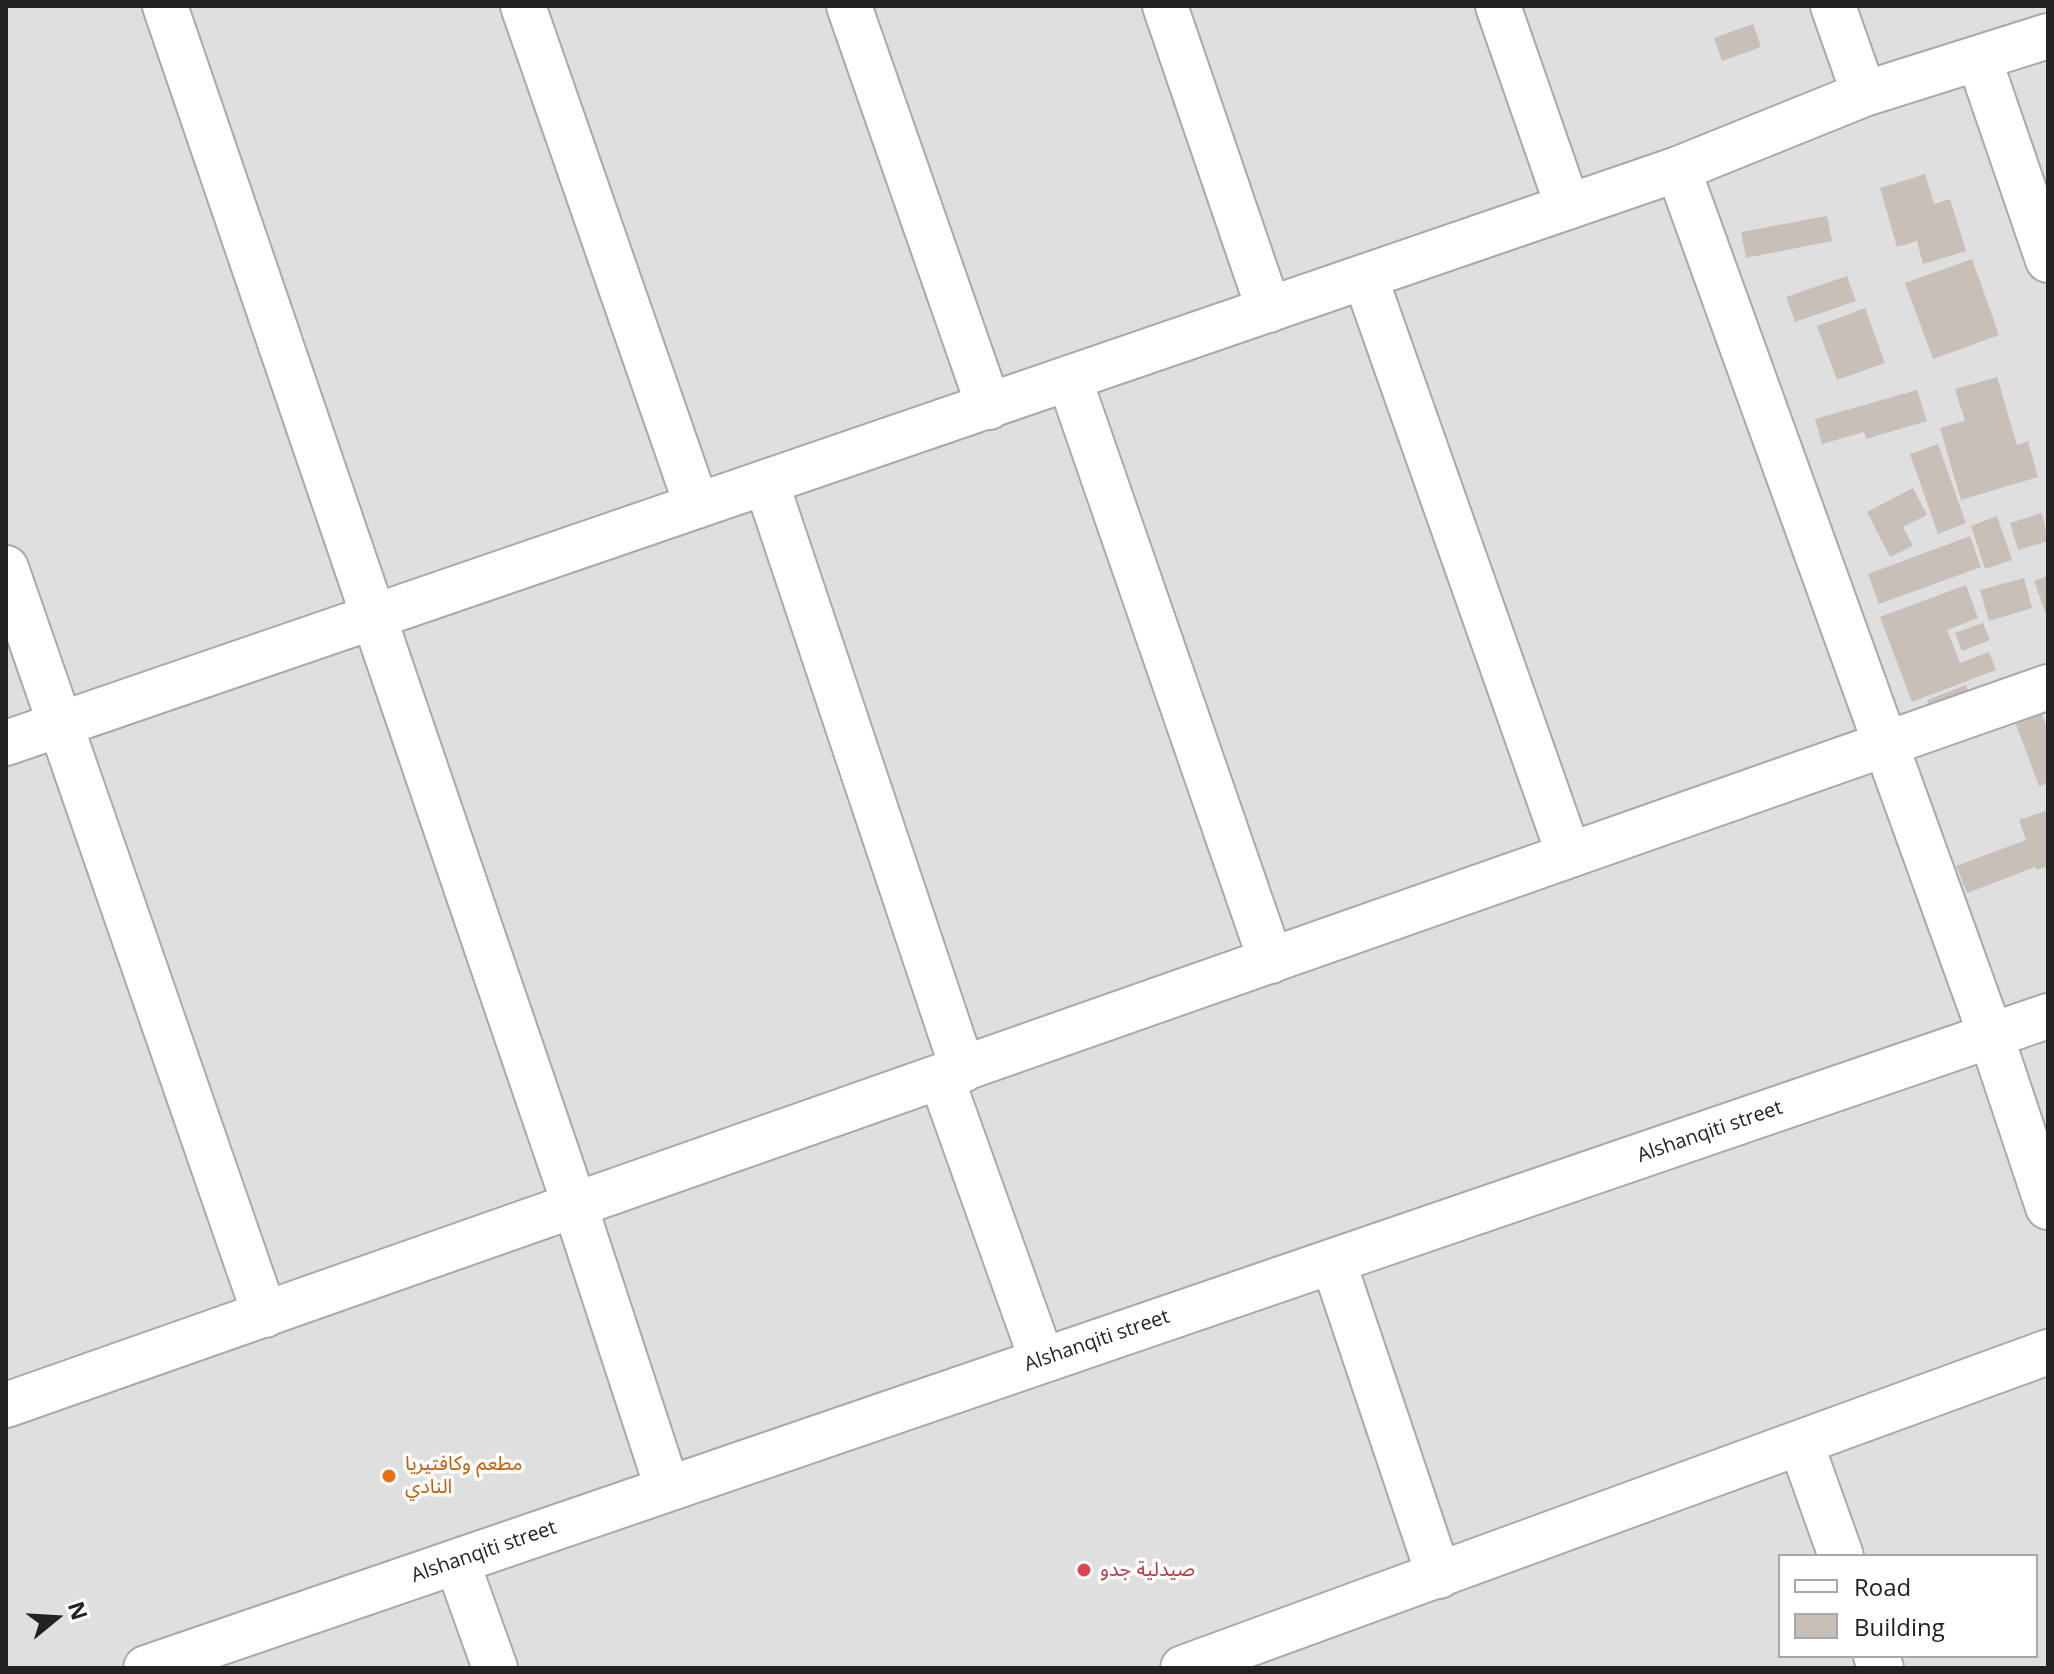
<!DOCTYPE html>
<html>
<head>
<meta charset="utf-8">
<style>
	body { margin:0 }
	#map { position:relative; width:2054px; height:1674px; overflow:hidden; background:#f2efe9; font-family:"Open Sans",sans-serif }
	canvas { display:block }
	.frame { position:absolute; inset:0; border:8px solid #222; pointer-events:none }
	.legend { position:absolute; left:1778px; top:1554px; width:260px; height:104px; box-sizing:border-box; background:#fff; border:2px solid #a7a7a7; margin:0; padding:10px 14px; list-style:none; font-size:24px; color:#222 }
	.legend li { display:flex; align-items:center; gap:16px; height:40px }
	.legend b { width:40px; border:2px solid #a7a7a7 }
	.north { position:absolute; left:16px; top:1578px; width:80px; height:80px; -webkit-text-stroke:6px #fff; paint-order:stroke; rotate:72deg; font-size:22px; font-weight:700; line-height:32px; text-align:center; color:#222 }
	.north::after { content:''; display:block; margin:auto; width:28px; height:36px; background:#222; clip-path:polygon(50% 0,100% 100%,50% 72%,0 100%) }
</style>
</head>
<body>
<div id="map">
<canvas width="2054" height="1674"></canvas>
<div class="frame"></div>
<ul class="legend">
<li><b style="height:10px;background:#fff"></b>Road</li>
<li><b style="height:22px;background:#c7bfb8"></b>Building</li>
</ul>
<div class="north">N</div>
</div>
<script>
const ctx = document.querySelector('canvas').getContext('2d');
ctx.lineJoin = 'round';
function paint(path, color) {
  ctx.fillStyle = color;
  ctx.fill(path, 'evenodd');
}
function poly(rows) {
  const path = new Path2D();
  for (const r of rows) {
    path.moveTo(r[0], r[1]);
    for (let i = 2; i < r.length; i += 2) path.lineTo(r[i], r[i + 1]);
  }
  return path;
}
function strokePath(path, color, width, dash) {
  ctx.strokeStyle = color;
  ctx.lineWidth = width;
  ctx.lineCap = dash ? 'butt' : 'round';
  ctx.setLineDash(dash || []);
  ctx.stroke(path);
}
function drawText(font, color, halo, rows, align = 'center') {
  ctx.font = font + ' "Open Sans","Noto Sans Arabic",sans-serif';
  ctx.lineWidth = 7;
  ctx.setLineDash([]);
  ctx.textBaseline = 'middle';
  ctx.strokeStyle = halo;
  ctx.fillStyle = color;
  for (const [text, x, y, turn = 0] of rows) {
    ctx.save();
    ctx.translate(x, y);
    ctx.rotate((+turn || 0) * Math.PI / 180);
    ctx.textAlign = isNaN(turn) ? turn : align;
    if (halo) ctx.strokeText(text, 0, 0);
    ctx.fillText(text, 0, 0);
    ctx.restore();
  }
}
paint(poly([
	[6,6,2048,6,2048,1668,6,1668],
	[1780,1556,2036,1556,2036,1656,1780,1656]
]), '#e0dfdf');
paint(poly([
	[1753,24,1761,47,1722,61,1714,38],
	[1925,174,1934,204,1950,199,1966,251,1923,264,1917,241,1897,247,1880,188],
	[1827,216,1832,241,1746,258,1741,232],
	[1972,259,1999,335,1933,359,1905,283],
	[1847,276,1856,301,1795,322,1786,297],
	[1865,308,1885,363,1837,380,1817,326],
	[1997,377,2017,445,2028,441,2038,477,1961,500,1940,428,1965,421,1955,389],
	[1917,390,1927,421,1866,439,1864,432,1822,444,1815,419],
	[1938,444,1966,523,1938,534,1910,454],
	[1913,488,1927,515,1903,527,1913,546,1890,557,1867,512],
	[2042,513,2048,541,2018,550,2010,523],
	[1997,516,2012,560,1985,569,1971,526],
	[1970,536,1981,567,1879,604,1868,574],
	[2048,576,2048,620,2034,581],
	[2024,578,2032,608,1989,621,1980,590],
	[1966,585,1978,618,1947,630,1960,663,1989,652,1996,670,1912,702,1880,617],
	[1983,623,1990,640,1962,651,1955,633],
	[1966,685,1973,703,1933,718,1927,700],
	[2041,712,2048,731,2048,783,2039,786,2015,722],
	[2048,810,2048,866,2036,870,2035,867,1967,893,1956,866,2026,840,2019,820]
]), '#c7bfb8');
const minor = poly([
	[165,6,575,1206,667,1487],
	[523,6,697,506],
	[849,6,989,407],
	[1165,6,1269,310],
	[1498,6,1568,207],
	[1833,6,1864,94],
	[1979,59,2048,260],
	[1678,169,1991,1036,2048,1207],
	[1365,277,1569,855],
	[1069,378,1271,961],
	[766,482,963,1070],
	[6,568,265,1315],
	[6,743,1678,169,1864,94,2048,36],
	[941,1077,1042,1360],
	[1333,1261,1439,1576],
	[6,1405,2048,687],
	[1801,1444,1841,1556],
	[457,1562,495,1668],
	[1876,1656,1881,1668],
	[146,1668,2048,1016],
	[1183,1668,2048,1352]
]);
strokePath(minor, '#a9a9a9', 48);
strokePath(minor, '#fff', 44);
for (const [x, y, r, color] of [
	[389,1476,8,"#e8710a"],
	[1084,1570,8,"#e0444e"]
]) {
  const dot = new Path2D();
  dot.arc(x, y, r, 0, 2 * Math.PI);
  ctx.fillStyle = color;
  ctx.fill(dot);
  strokePath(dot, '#fff', 3);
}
drawText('20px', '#222', '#fff', [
	["Alshanqiti street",1710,1132,-19],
	["Alshanqiti street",1097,1341,-19],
	["Alshanqiti street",484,1552,-19]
]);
drawText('20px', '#c56008', '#fff', [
	["مطعم وكافتيريا",405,1464],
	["النادي",405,1487]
], 'left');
drawText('20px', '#be3a42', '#fff', [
	["صيدلية جدو",1100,1570]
], 'left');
</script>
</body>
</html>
